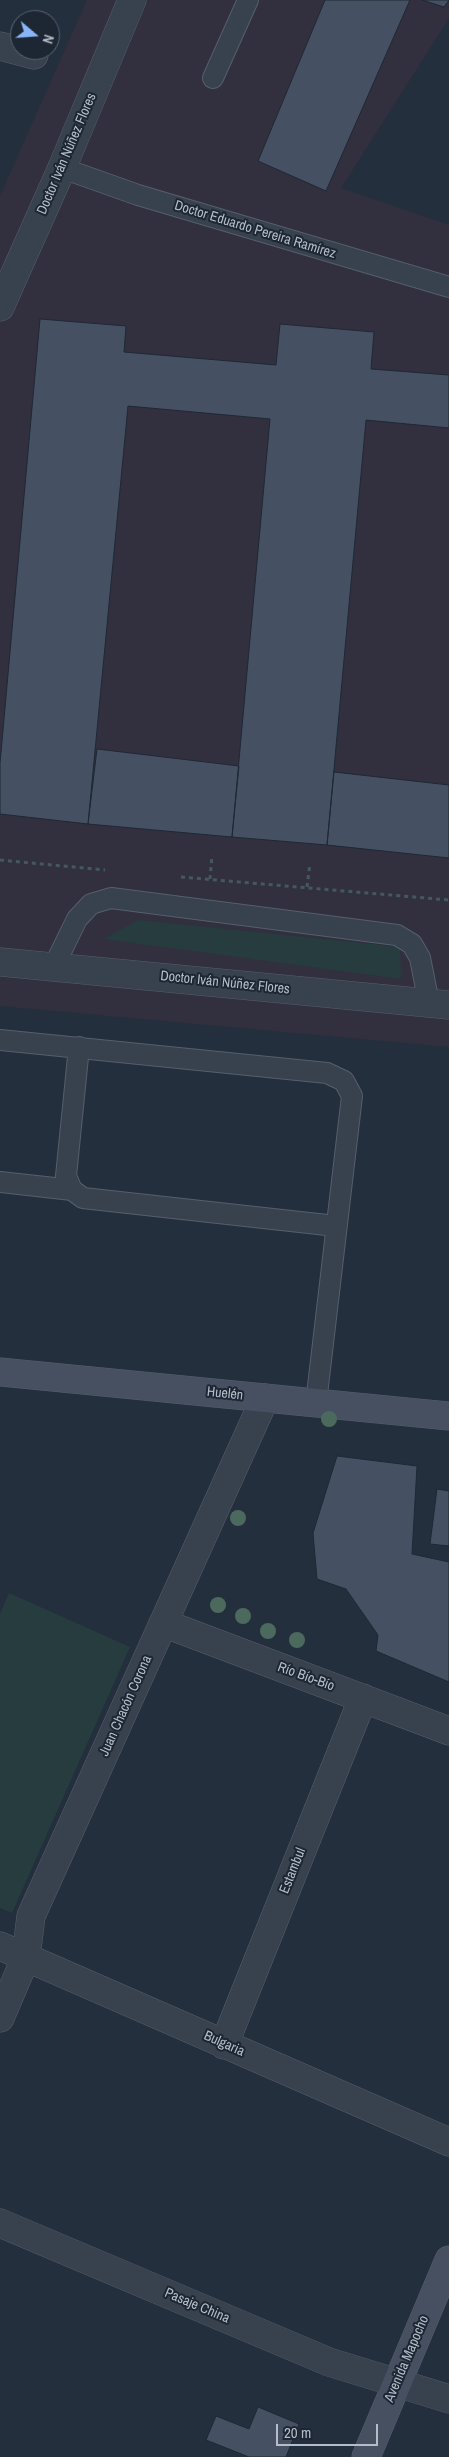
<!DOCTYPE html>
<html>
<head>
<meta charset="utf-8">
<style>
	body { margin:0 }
	#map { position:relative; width:449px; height:2457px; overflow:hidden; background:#242f3e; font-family:"Archivo Narrow",sans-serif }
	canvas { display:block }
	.north { position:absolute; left:10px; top:10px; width:50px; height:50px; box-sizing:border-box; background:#1d2633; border:1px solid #59626f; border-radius:50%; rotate:108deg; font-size:14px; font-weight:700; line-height:20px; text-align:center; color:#b4bcc9 }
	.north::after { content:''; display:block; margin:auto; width:18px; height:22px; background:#8ab4f8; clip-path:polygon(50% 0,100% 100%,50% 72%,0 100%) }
	.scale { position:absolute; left:276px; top:2424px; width:102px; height:22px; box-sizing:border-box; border:2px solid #b4bcc9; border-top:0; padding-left:6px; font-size:15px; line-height:18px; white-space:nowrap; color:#b4bcc9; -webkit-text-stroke:4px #1d2633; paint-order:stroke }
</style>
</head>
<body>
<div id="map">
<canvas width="449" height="2457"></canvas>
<div class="north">N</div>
<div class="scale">20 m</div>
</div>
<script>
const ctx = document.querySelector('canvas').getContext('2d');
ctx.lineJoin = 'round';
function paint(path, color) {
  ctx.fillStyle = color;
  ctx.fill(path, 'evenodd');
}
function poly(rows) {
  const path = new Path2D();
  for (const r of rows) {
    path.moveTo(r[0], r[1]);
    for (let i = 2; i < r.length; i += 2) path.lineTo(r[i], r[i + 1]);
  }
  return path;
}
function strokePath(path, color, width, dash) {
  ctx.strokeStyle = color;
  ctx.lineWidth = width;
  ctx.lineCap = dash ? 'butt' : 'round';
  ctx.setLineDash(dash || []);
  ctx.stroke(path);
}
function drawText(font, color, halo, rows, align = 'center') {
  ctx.font = font + ' "Archivo Narrow",sans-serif';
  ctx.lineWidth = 4;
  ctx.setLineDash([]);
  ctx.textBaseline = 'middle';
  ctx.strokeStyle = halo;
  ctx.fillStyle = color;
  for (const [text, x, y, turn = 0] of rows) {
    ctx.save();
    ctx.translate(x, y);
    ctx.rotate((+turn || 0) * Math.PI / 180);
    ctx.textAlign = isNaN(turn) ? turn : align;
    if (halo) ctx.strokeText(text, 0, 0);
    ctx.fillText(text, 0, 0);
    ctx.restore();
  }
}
paint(poly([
	[87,0,449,0,449,18,341,188,449,225,449,1047,0,1006,0,196]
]), '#32303f');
paint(poly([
	[138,920,400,947,401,979,104,939],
	[9,1593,130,1647,12,1913,0,1908,0,1614]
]), '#263c3f');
const building = poly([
	[325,0,410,0,326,191,258,161,325,0],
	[422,0,449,0,444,7,422,0],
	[40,319,126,326,124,352,276,365,280,324,374,332,371,369,449,375,449,428,366,420,327,845,232,837,270,419,128,406,88,824,0,814,0,763,40,319],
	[97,749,239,766,232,837,88,824,97,749],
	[334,772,449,785,449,858,327,845,334,772],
	[337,1456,417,1466,412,1554,449,1562,449,1682,376,1651,378,1635,346,1589,317,1579,313,1533,337,1456],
	[437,1489,449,1491,449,1546,430,1544,437,1489],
	[258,2407,299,2424,286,2457,249,2457,206,2440,216,2416,249,2429,258,2407]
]);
paint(building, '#455162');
strokePath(building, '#1f2835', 1);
const lane = poly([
	[213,78,248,0],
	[62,168,138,195,449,287],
	[54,966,77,919,91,904,111,898,397,935,412,944,420,958,429,1003],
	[0,1040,327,1073,344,1081,352,1096,316,1403],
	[79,1047,66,1176,72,1190,83,1198,336,1226],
	[0,1182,72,1190]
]);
const street = poly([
	[0,46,34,55],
	[0,307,62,168,132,0],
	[0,962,449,1005],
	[163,1623,449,1731],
	[0,1946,449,2142],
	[0,2018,26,1957,31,1916,265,1398],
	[224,2045,363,1698],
	[0,2223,329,2362,449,2399]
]);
const secondary = poly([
	[0,1372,449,1416],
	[366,2457,449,2260]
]);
strokePath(lane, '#565f6c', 22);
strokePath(street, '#565f6c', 29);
strokePath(secondary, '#565f6c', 29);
strokePath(poly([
	[0,860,105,870],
	[181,877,449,900],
	[210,879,212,855],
	[307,887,310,863]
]), '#44595c', 3, [4, 4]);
strokePath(lane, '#38414e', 20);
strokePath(street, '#38414e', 28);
strokePath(secondary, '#465061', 28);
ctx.fillStyle = '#4b6a5d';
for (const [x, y] of [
	[329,1419],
	[238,1518],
	[218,1605],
	[243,1616],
	[268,1631],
	[297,1640]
]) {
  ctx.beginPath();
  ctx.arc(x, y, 8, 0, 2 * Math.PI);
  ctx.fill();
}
drawText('14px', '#b4bcc9', '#1d2633', [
	["Doctor Iván Núñez Flores",67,154,-67],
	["Doctor Eduardo Pereira Ramírez",255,230,17],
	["Doctor Iván Núñez Flores",225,983,6],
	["Huelén",225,1394,6],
	["Río Bío-Bío",306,1677,20],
	["Juan Chacón Corona",126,1706,-66],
	["Estambul",293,1871,-68],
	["Bulgaria",224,2044,24],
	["Pasaje China",197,2306,23],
	["Avenida Mapocho",407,2359,-67]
]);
</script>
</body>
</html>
